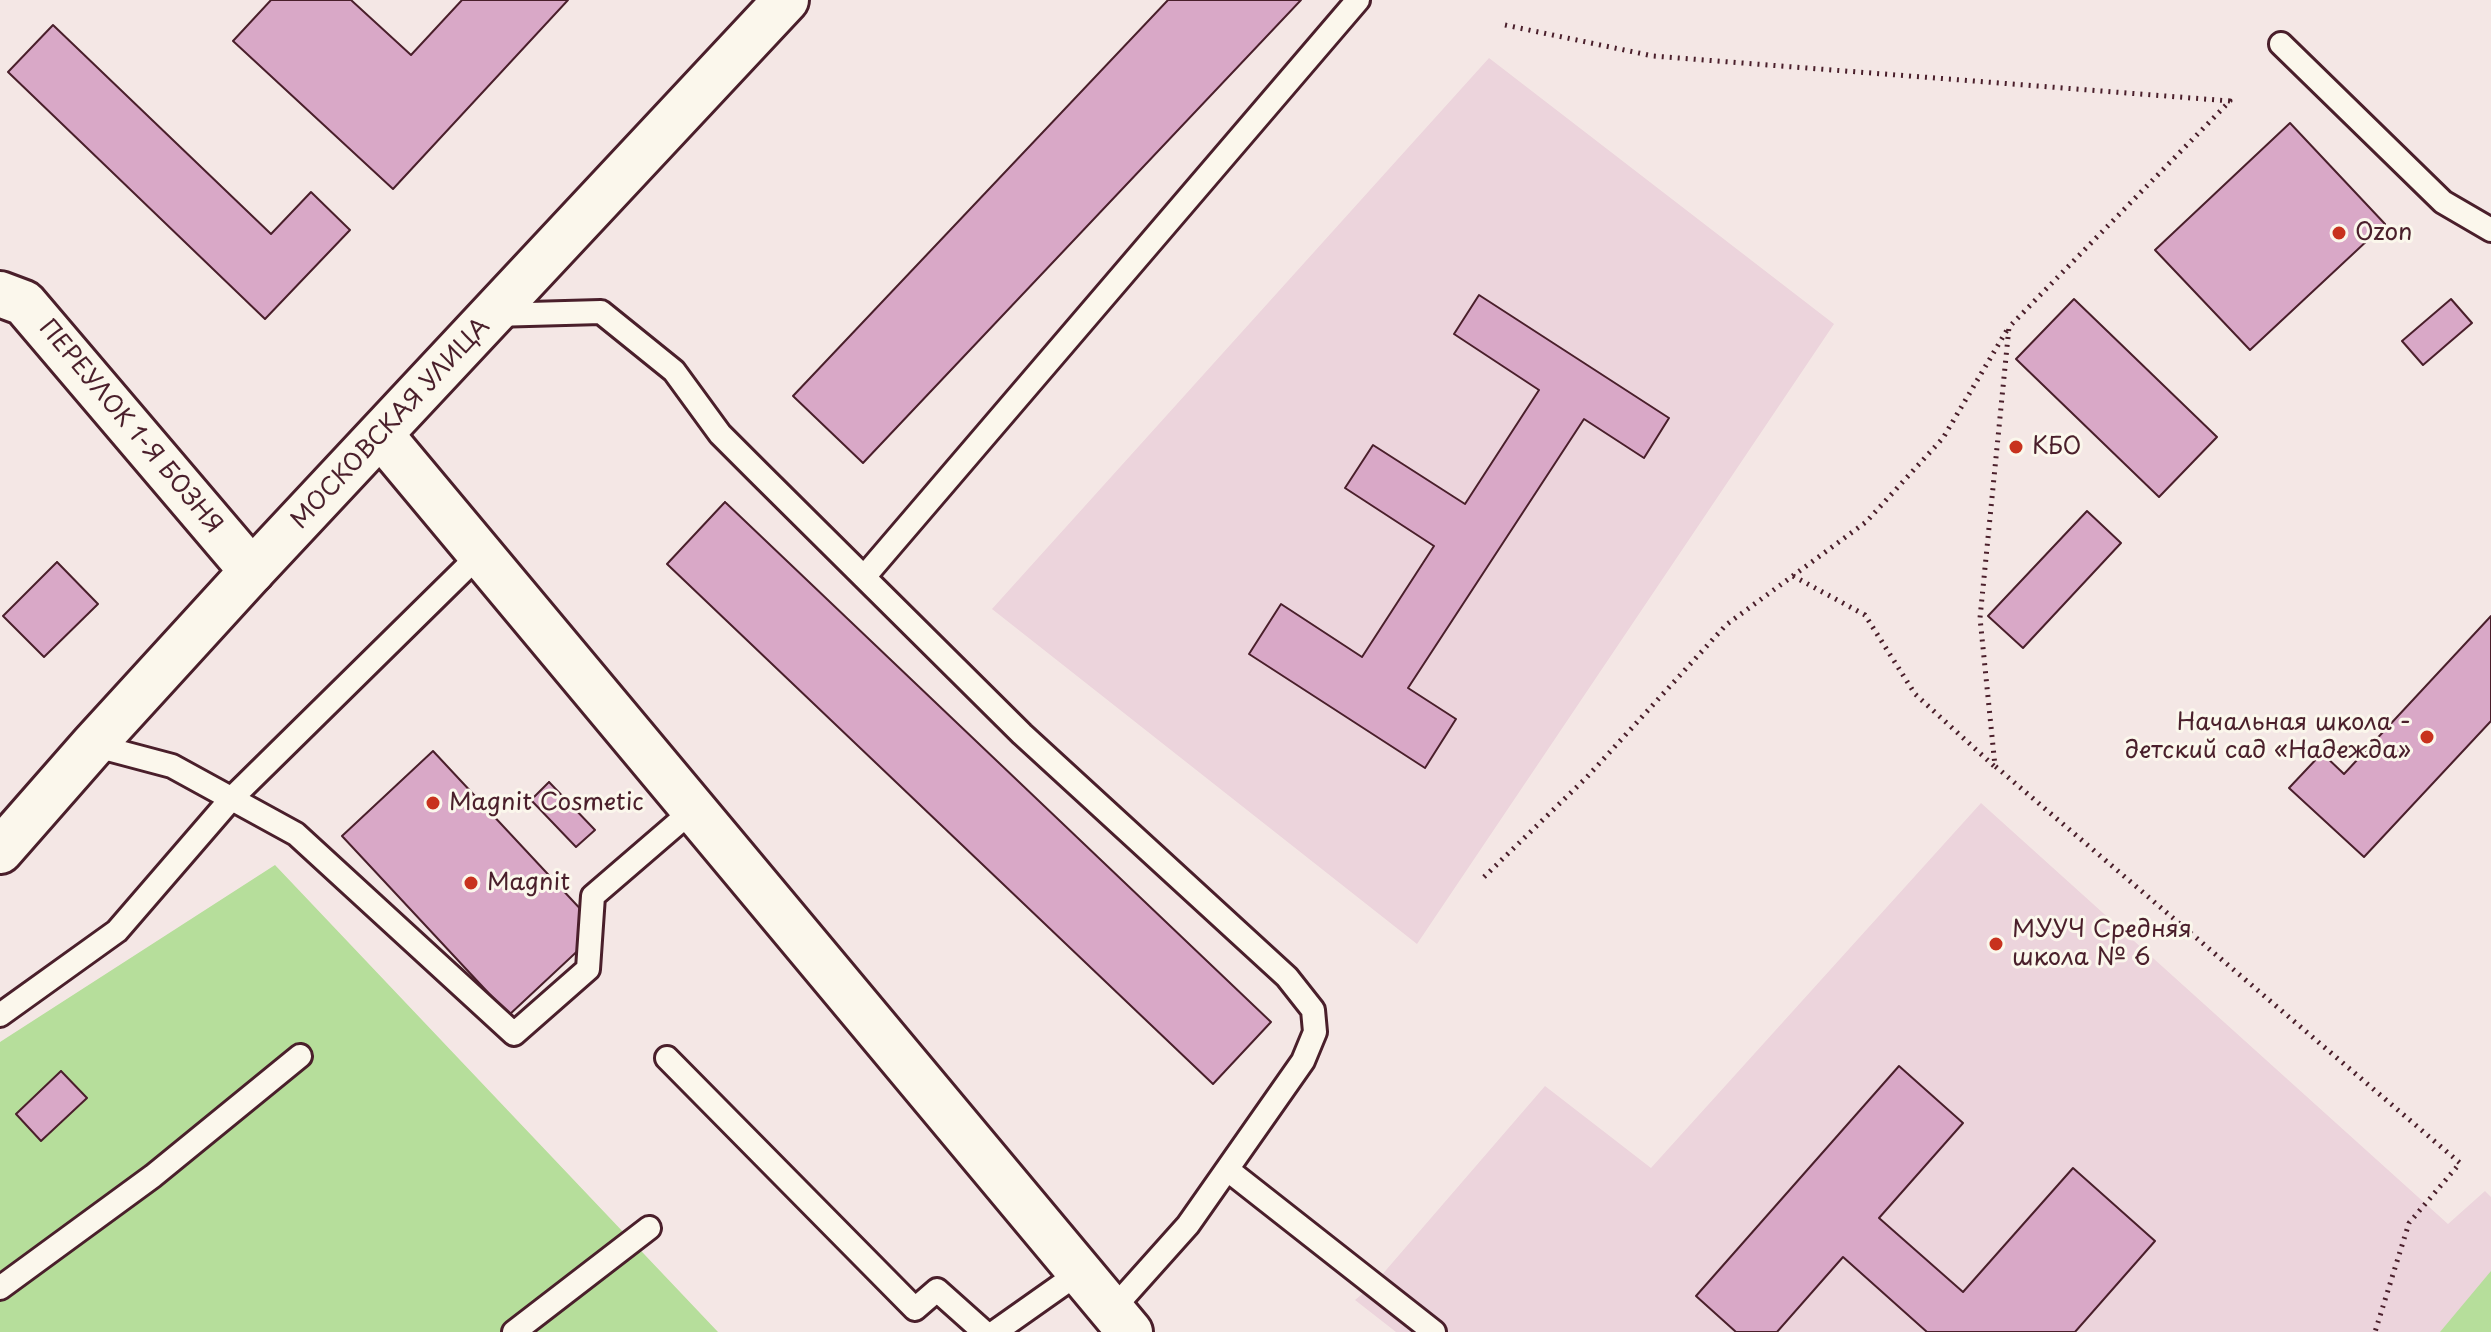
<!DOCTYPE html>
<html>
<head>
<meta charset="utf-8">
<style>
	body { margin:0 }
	canvas { display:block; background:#f4e7e5 }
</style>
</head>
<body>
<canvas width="2491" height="1332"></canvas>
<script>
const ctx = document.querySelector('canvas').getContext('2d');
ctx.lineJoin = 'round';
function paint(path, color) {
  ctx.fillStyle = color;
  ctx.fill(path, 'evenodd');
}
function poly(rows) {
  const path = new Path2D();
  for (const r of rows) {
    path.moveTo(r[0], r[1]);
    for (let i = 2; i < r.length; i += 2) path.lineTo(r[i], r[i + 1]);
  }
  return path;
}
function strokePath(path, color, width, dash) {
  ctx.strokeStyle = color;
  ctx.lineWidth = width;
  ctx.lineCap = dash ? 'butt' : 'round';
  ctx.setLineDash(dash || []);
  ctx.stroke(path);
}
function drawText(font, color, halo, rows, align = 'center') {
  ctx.font = font + ' "Playpen Sans",sans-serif';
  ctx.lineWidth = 6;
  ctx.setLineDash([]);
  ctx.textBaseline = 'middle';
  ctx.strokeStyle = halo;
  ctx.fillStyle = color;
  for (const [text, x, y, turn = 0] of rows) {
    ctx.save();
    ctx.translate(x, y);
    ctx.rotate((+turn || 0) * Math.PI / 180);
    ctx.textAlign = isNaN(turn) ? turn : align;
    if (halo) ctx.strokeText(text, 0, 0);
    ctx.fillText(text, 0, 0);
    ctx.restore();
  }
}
paint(poly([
	[1489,58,1834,324,1417,944,992,609],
	[1981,803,2448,1224,2485,1191,2491,1197,2491,1332,1396,1332,1355,1300,1374,1284,1545,1086,1651,1168]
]), '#ecd4dc');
paint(poly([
	[275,865,718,1332,0,1332,0,1042],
	[2491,1271,2491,1332,2440,1332]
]), '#b6de9b');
const building = poly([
	[271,0,351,0,411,55,462,0,568,0,393,189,233,41,271,0],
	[1168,0,1301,0,863,463,793,396,1168,0],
	[53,25,271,234,311,192,350,230,265,319,8,72,53,25],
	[2290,123,2385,224,2250,350,2155,250,2290,123],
	[1479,295,1669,418,1644,458,1584,419,1408,688,1456,719,1425,768,1249,654,1281,604,1362,657,1434,546,1345,488,1373,445,1465,504,1539,390,1454,334,1479,295],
	[2074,299,2217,437,2159,497,2016,359,2074,299],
	[2451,299,2472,323,2423,365,2402,341,2451,299],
	[725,502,1271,1022,1213,1084,667,564,725,502],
	[2087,511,2121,543,2023,648,1988,616,2087,511],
	[57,562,98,604,44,657,3,616,57,562],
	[2491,616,2491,721,2364,857,2289,788,2322,753,2344,774,2491,616],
	[433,751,600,930,509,1015,342,836,433,751],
	[549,782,595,830,576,847,531,800,549,782],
	[1899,1066,1963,1123,1879,1218,1963,1292,2073,1168,2155,1241,2075,1332,1927,1332,1843,1257,1777,1332,1736,1332,1696,1296,1899,1066],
	[61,1071,87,1098,41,1141,16,1114,61,1071]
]);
paint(building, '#d9a8c7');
strokePath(building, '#4a1f2b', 2);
const lane = poly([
	[2281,44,2443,202,2491,230],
	[493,315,601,312,674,371,720,434,759,473,1022,734,1287,977,1313,1010,1315,1032,1303,1061,1188,1225,1112,1310],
	[864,577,1358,0],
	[93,745,172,766,296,834,514,1034,588,969,593,896,694,809],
	[0,1015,117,931,231,799,480,554],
	[667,1058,915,1309,937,1290,984,1332],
	[1228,1170,1434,1332],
	[0,1288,153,1176,300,1056],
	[514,1332,649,1228],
	[995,1332,1080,1272]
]);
const street = poly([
	[0,294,24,303,252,571],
	[381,435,1130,1332]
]);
const primary = poly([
	[0,851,93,745,252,571,786,0]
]);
strokePath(lane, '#4a1f2b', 28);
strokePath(street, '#4a1f2b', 50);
strokePath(primary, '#4a1f2b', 50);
strokePath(poly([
	[1505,25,1653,56,2230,101,2009,327,1980,618,1995,766,2460,1163,2409,1223,2375,1332],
	[1793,576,1865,615,1915,694,1994,766],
	[1484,877,1587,777,1726,625,1866,522,1943,438,2007,330]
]), '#4a1f2b', 5, [2, 6]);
strokePath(lane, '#fbf7ec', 22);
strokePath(street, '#fbf7ec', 44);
strokePath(primary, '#fbf7ec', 44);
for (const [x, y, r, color] of [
	[2339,233,8,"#c8321e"],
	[2016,447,8,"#c8321e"],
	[2427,737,8,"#c8321e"],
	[433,803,8,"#c8321e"],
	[471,883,8,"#c8321e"],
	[1996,944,8,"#c8321e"]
]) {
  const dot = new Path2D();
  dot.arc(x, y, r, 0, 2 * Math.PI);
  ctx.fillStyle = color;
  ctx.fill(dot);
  strokePath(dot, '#fbf7ec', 3);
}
drawText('24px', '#4a1f2b', '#fbf7ec', [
	["Ozon",2355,233],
	["КБО",2032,447],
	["Начальная школа -",2411,723,"right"],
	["детский сад «Надежда»",2411,751,"right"],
	["Magnit Cosmetic",449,803],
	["Magnit",487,883],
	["МУУЧ Средняя",2012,930],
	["школа № 6",2012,958]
], 'left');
drawText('24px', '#4a1f2b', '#fbf7ec', [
	["МОСКОВСКАЯ УЛИЦА",391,424,-47],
	["ПЕРЕУЛОК 1-Я БОЗНЯ",130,427,50]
]);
</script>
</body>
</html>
